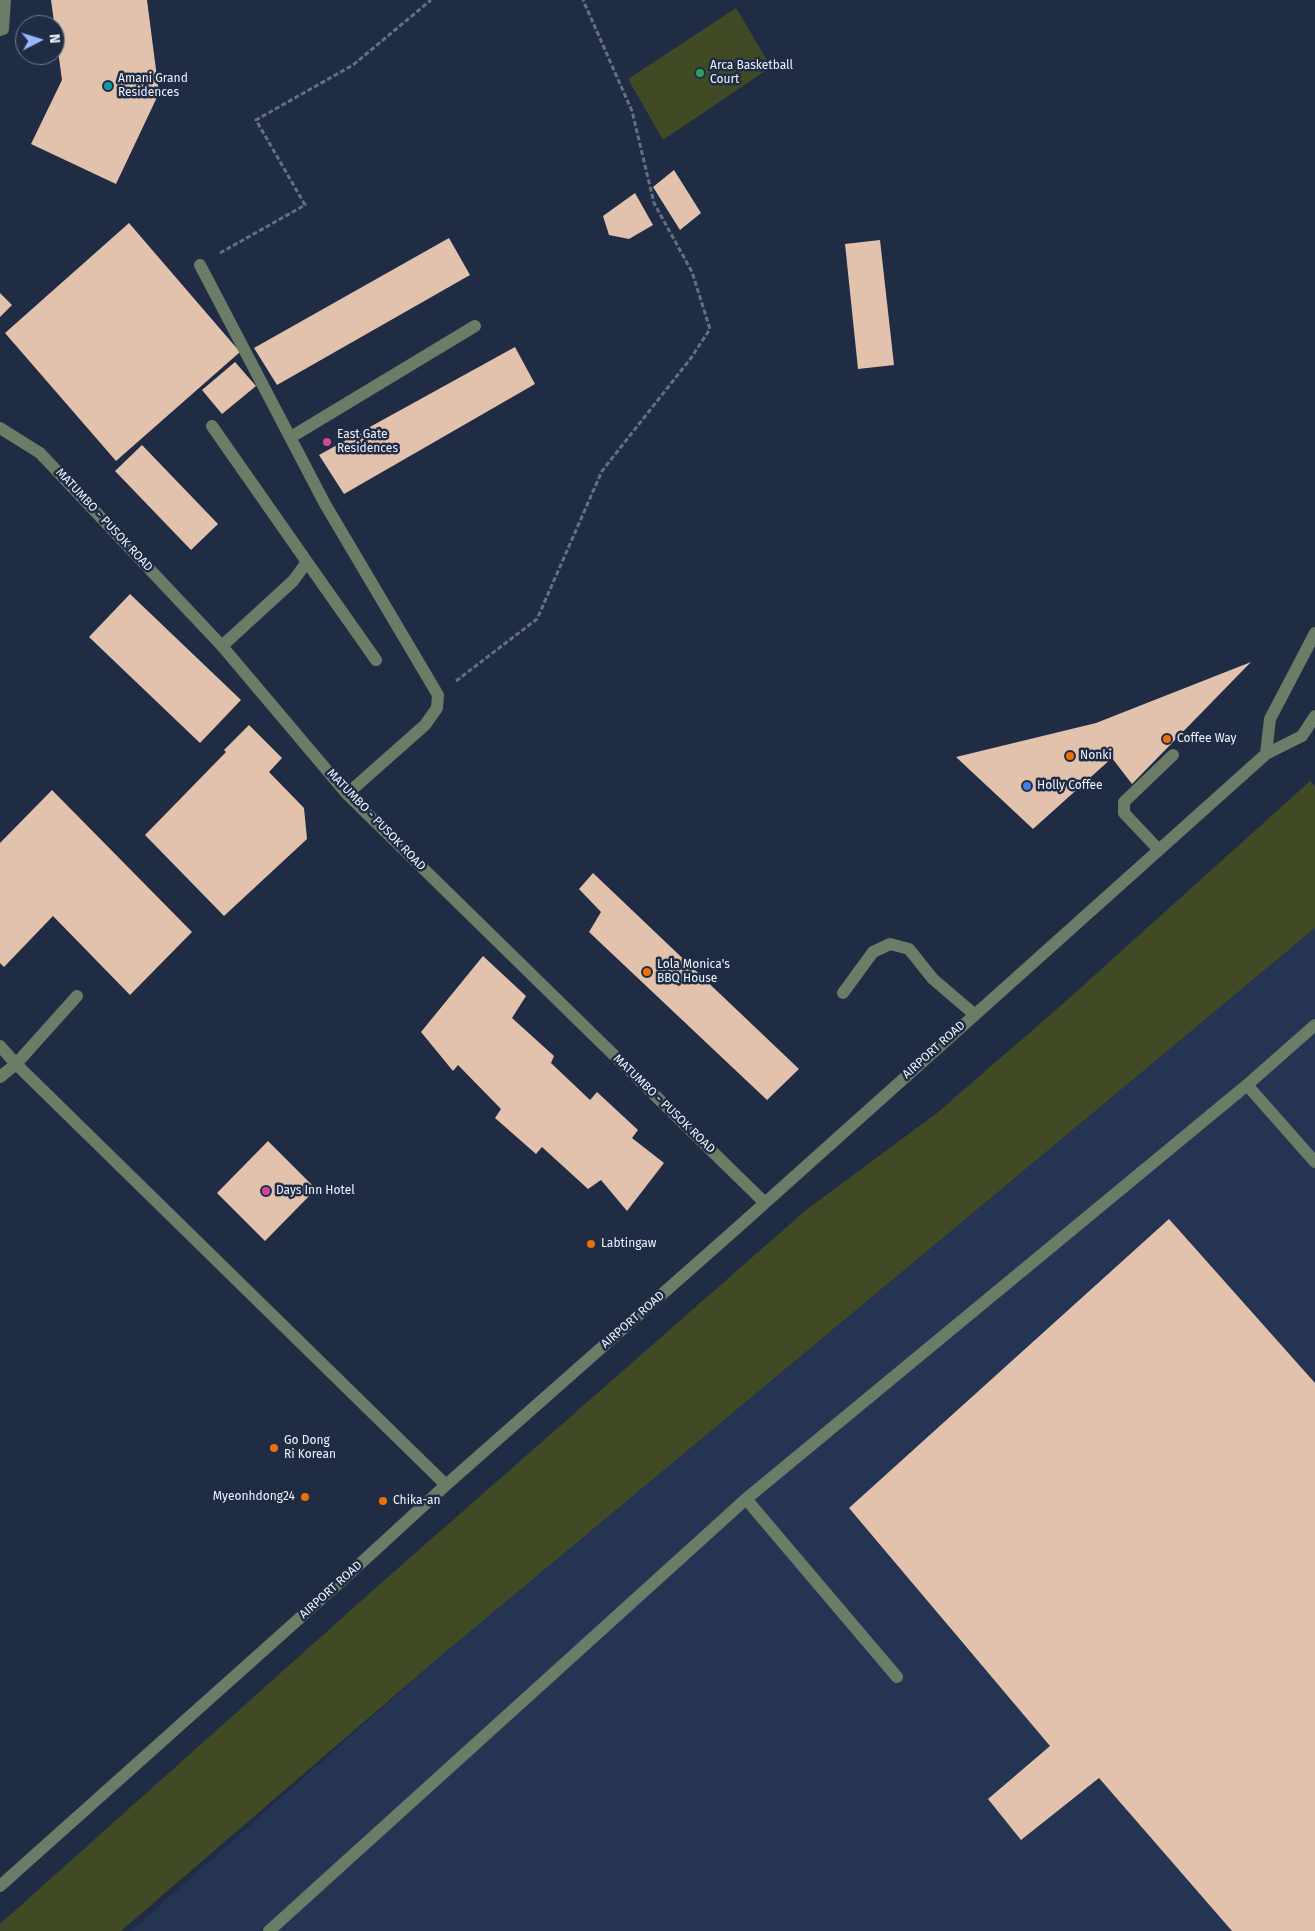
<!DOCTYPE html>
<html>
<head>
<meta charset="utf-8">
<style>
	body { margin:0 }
	#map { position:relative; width:1315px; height:1931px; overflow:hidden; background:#1f2c44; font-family:"Fira Sans",sans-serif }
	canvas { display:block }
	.north { position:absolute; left:15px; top:15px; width:50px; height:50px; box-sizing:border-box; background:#1f2c44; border:1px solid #727c8e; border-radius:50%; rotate:85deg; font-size:14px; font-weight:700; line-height:20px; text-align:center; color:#eef3fd }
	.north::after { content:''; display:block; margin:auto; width:18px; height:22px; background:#96b6fd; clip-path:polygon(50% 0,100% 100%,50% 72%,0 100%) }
</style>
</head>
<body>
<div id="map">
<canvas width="1315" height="1931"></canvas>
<div class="north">N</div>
</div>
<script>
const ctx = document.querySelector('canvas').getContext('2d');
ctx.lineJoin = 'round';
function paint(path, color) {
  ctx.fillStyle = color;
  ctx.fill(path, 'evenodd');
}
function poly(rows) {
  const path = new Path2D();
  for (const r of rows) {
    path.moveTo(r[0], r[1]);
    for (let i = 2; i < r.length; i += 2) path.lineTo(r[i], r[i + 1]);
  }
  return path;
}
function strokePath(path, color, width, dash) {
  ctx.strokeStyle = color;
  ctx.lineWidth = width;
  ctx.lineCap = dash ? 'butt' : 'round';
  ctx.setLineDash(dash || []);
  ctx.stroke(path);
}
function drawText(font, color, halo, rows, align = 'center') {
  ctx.font = font + ' "Fira Sans",sans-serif';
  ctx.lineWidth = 5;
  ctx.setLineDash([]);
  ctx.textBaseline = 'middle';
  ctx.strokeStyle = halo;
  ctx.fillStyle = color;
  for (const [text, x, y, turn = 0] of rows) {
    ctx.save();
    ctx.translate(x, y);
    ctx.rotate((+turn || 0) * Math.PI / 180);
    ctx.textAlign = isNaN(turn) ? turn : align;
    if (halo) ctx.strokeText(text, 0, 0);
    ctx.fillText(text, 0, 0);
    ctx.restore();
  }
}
paint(poly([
	[1315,928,1315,1931,131,1931,437,1659]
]), '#243452');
paint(poly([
	[736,8,771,67,663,140,628,79],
	[1310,781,1315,786,1315,928,437,1659,121,1931,0,1931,0,1924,380,1584,806,1210,937,1113,1066,1001]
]), '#404a25');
paint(poly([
	[51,0,147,0,159,93,116,184,31,144,62,80],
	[674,170,701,213,680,230,653,187],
	[635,193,653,225,629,239,609,235,603,216],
	[129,223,240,352,116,461,5,333],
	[449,238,470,275,277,385,254,348],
	[880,240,894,365,858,369,845,244],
	[0,293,12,305,0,317],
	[515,347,535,384,344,494,319,455],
	[235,362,256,386,222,414,202,390],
	[142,445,218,524,191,550,115,471],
	[130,594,241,700,200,743,89,637],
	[1251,662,1132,784,1112,758,1033,829,956,757,1096,723],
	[249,725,282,758,269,772,304,808,307,839,224,916,145,835,226,752,224,750],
	[52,790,192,932,130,995,53,916,4,967,0,963,0,843],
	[593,873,799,1069,767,1100,589,932,601,912,579,889],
	[483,956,526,996,512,1018,554,1056,551,1063,590,1100,597,1092,638,1130,632,1138,664,1163,627,1211,601,1180,588,1189,542,1147,536,1154,495,1118,501,1109,458,1065,453,1071,421,1032],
	[268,1141,316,1189,265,1241,217,1193],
	[1169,1219,1315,1383,1315,1931,1232,1931,1099,1778,1021,1840,988,1799,1050,1746,849,1508]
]), '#e2c2ac');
strokePath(poly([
	[220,253,305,205,256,120,353,65,431,0],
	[456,681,537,619,602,471,691,358,710,329,692,272,654,203,632,111,583,0]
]), '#656f82', 3, [5, 2.5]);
strokePath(poly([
	[0,30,3,29,5,0],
	[200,265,325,504,438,695,437,708,425,725,347,794],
	[212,426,307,562,293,581,222,646],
	[0,428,40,453,222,646,347,794,764,1202],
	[291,437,475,326],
	[307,562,376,660],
	[1266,754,1270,719,1315,633],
	[1159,850,1124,813,1124,802,1173,755],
	[843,993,873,952,890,944,909,949,933,979,974,1014],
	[0,1046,16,1064,446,1485],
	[0,1077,16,1064,77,996],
	[1247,1085,1315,1162],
	[746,1499,897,1677],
	[0,1886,349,1574,446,1485,737,1228,1266,754,1302,736,1315,716],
	[269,1931,746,1499,1247,1085,1315,1025]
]), '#6b7c67', 12);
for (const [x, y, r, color] of [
	[700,73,5,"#2e9e5b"],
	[108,86,5,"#0f9aa8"],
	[327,442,5,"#d1479c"],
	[1167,739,5,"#e8710a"],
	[1070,756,5,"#e8710a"],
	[1027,786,5,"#3f7fe0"],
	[647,972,5,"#e8710a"],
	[266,1191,5,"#d1479c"],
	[591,1244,5,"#e8710a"],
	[274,1448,5,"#e8710a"],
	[305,1497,5,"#e8710a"],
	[383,1501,5,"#e8710a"]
]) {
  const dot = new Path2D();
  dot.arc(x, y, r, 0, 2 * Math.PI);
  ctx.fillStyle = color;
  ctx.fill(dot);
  strokePath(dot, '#1f2c44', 2);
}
drawText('12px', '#eef3fd', '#1f2c44', [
	["Arca Basketball",710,66],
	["Court",710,80],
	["Amani Grand",118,79],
	["Residences",118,93],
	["East Gate",337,435],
	["Residences",337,449],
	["Coffee Way",1177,739],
	["Nonki",1080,756],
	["Holly Coffee",1037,786],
	["Lola Monica's",657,965],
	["BBQ House",657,979],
	["Days Inn Hotel",276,1191],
	["Labtingaw",601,1244],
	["Go Dong",284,1441],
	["Ri Korean",284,1455],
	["Myeonhdong24",295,1497,"right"],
	["Chika-an",393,1501]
], 'left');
drawText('12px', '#eef3fd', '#1f2c44', [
	["MATUMBO - PUSOK ROAD",104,520,47],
	["MATUMBO - PUSOK ROAD",376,820,46],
	["AIRPORT ROAD",934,1050,-42],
	["MATUMBO - PUSOK ROAD",664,1104,44],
	["AIRPORT ROAD",633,1320,-41],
	["AIRPORT ROAD",331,1590,-42]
]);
</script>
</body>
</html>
